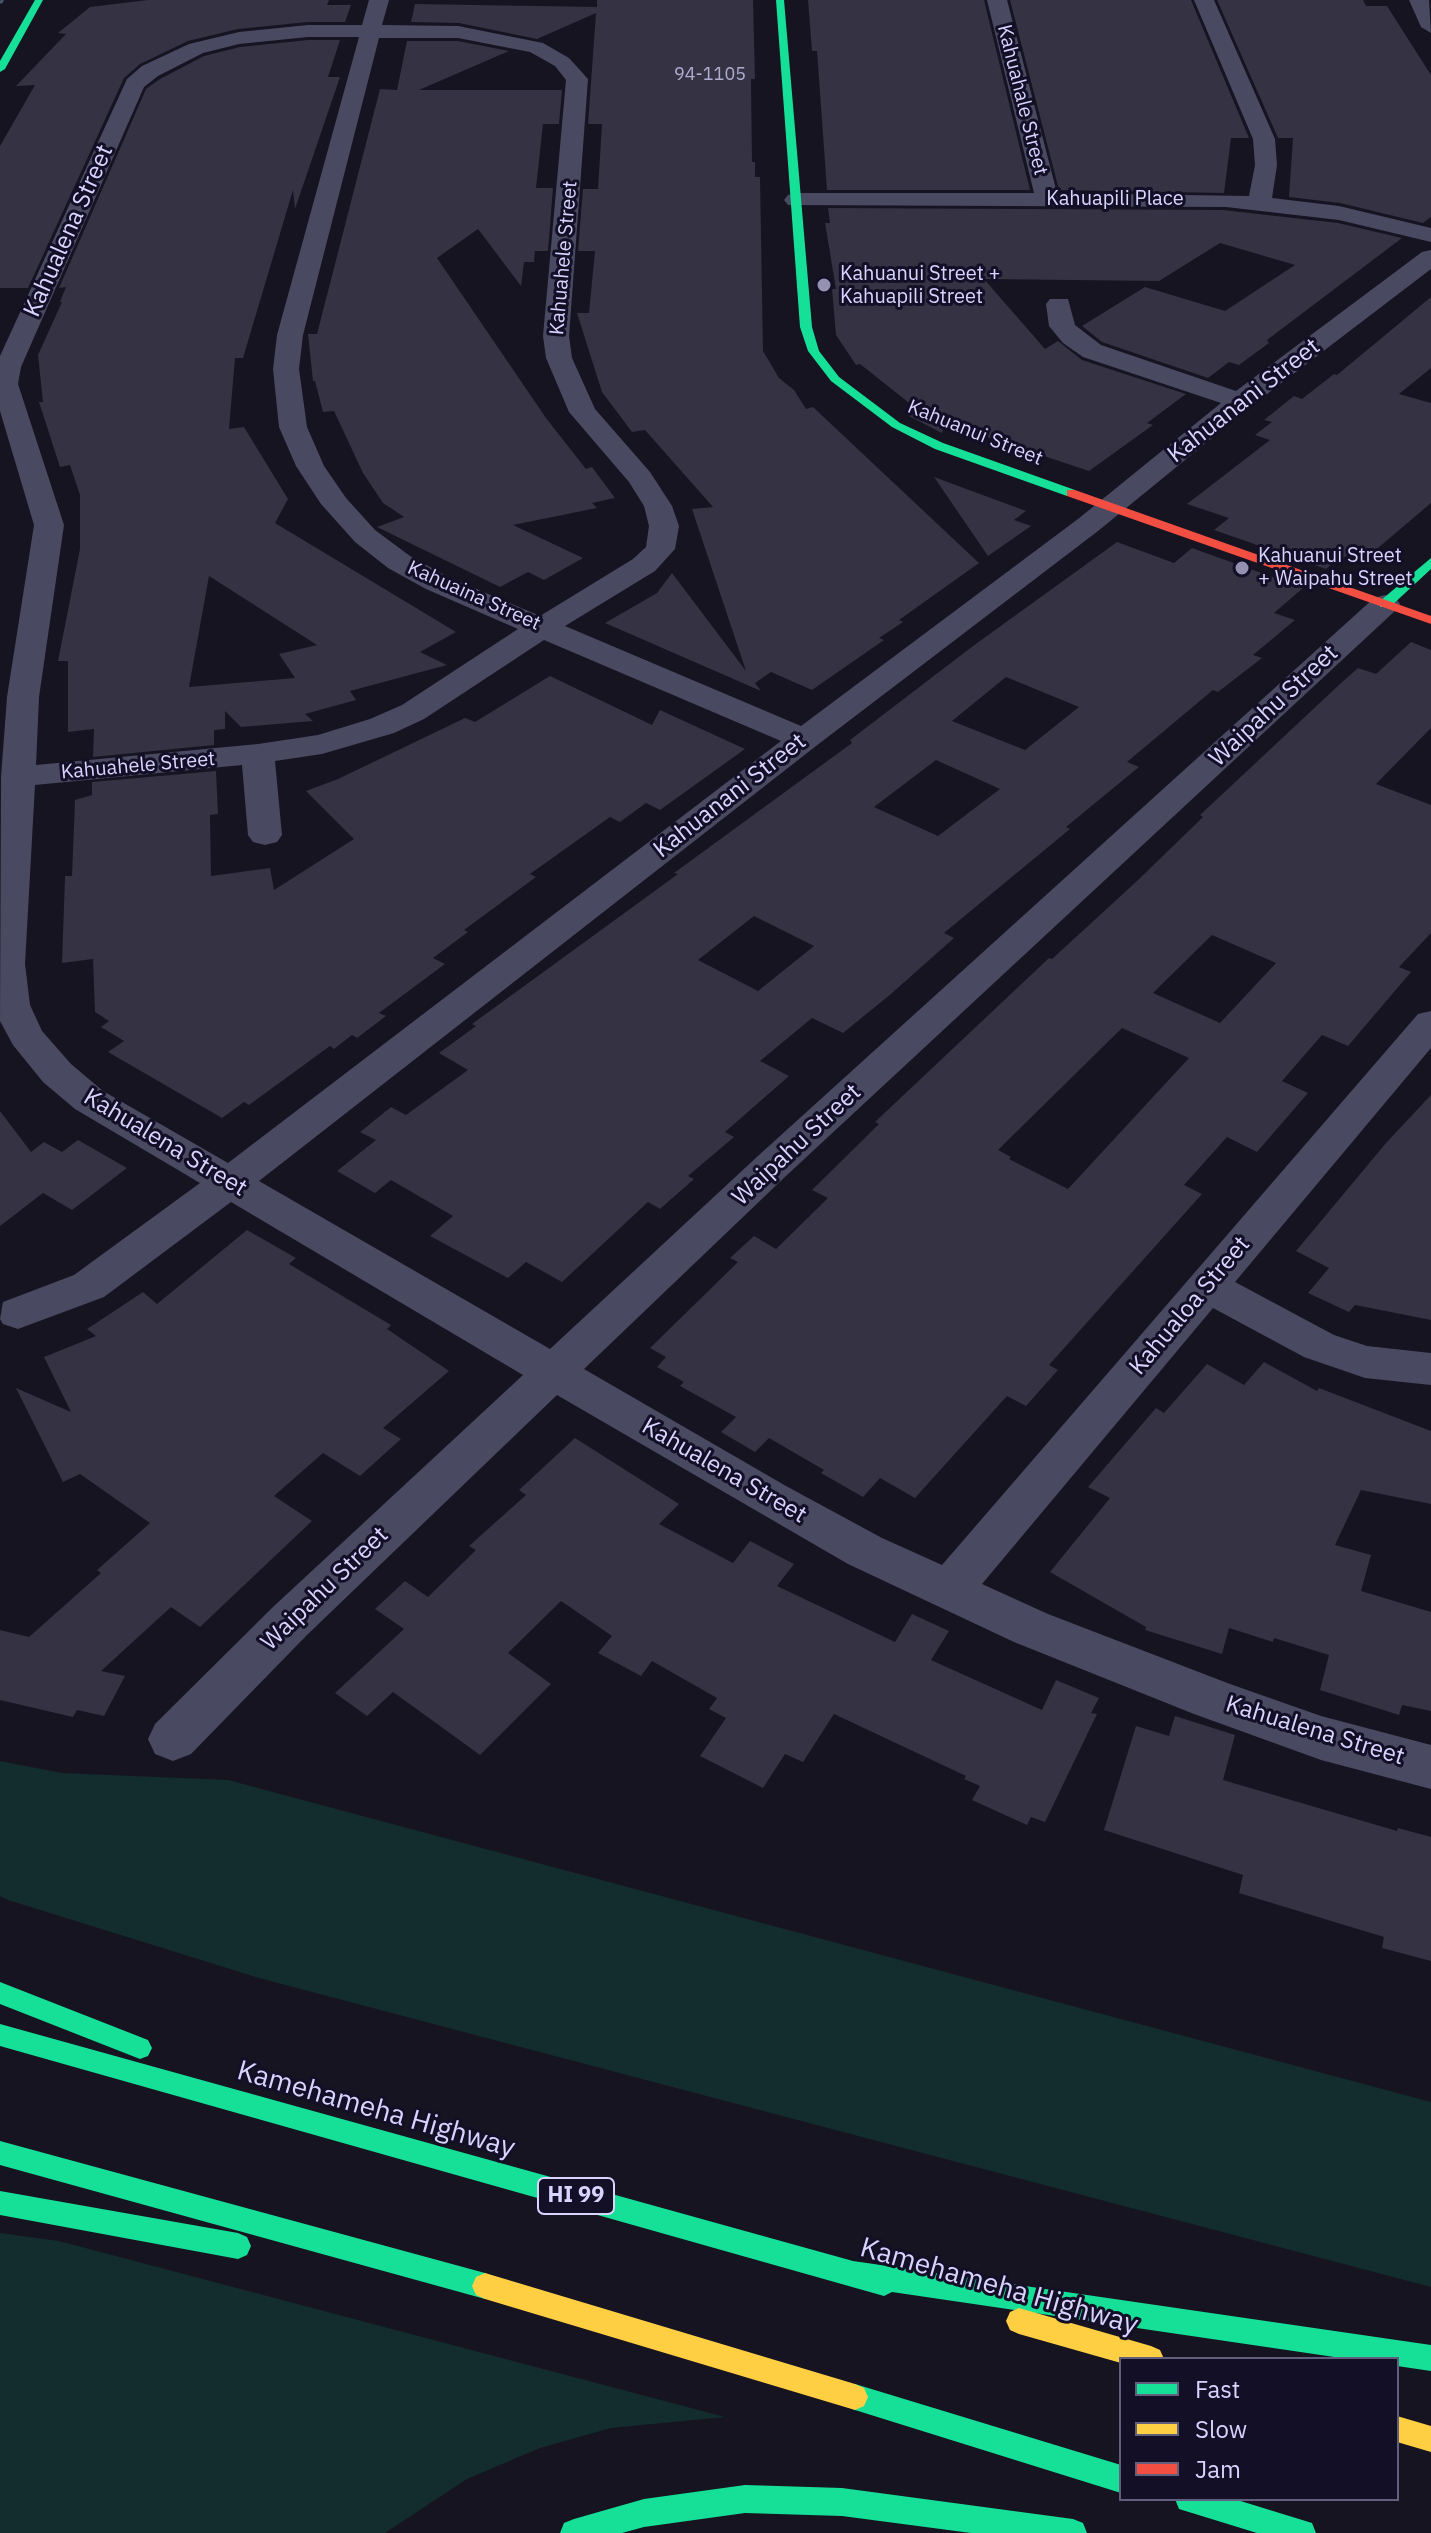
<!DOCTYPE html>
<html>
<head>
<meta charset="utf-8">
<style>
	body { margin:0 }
	#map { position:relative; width:1431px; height:2533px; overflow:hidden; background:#161421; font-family:"IBM Plex Sans",sans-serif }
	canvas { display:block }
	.legend { position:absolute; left:1119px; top:2357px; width:280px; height:144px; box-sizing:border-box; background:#130f26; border:2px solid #625e7d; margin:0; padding:10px 14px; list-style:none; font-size:24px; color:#d9d4ff }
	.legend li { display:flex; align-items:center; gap:16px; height:40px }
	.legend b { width:40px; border:2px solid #625e7d }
</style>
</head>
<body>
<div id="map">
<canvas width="1431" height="2533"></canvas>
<ul class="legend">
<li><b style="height:10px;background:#16e098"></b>Fast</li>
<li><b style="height:10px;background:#ffcf43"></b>Slow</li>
<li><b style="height:10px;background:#f24e42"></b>Jam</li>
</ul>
</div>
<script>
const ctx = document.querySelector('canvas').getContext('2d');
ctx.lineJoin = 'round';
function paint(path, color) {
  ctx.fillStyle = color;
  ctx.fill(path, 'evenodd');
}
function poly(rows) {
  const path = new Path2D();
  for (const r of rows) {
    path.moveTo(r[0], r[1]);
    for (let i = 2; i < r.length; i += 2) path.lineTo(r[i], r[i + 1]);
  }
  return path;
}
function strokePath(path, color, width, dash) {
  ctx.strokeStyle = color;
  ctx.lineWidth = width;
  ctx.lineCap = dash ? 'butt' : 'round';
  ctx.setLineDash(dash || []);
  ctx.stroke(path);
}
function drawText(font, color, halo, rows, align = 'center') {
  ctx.font = font + ' "IBM Plex Sans",sans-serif';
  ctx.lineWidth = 6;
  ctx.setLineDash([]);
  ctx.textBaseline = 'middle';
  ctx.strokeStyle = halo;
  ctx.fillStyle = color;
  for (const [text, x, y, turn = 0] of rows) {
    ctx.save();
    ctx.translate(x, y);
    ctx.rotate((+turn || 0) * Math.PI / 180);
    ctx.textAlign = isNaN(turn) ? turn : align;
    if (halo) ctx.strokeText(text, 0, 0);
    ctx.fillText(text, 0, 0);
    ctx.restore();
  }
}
paint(poly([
	[0,1761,62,1773,228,1780,1431,2102,1431,2287,259,1978,8,1900,0,1896],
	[0,2233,59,2241,725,2417,611,2428,540,2448,467,2479,385,2533,0,2533]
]), '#132c2d');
paint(poly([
	[148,0,329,0,327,5,351,5,345,22,308,22,238,29,188,41,140,64,124,78,28,288,0,288,0,146,35,85,16,86,66,34,58,33,90,7],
	[597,0,753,0,755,79,751,79,752,162,755,162,755,177,760,177,763,351,779,378,794,390,806,409,813,407,979,563,899,620,903,622,879,638,884,640,812,690,771,672,755,683,761,691,605,623,657,593,672,573,746,671,692,509,713,507,645,430,632,432,602,392,577,313,589,313,595,251,578,251,583,189,598,189,602,124,588,124,596,13,537,39,459,23,411,22,415,4,597,7],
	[808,0,984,0,1030,190,827,190,817,51,812,51],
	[1010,0,1191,0,1249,138,1231,138,1224,193,1059,190],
	[1217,0,1363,0,1366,6,1387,6,1431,75,1431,217,1423,223,1340,203,1289,197,1293,138,1278,138],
	[308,40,340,40,328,77,340,77,295,209,293,190,243,358,235,358,229,429,244,427,288,499,275,523,456,632,420,652,447,665,350,691,356,700,305,714,313,721,241,727,225,711,225,729,214,730,214,745,93,757,94,729,68,732,68,661,58,661,80,549,80,495,70,465,60,467,39,402,43,402,38,355,62,302,60,302,66,287,59,288,146,89,160,79,204,56,240,47],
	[209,576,317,645,279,654,295,678,189,687],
	[407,41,458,41,509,51,419,90,562,90,559,124,543,124,536,188,553,188,548,251,535,251,534,262,524,262,521,286,478,229,437,258,546,418,586,469,592,467,615,498,592,503,597,508,513,525,583,558,544,580,528,572,500,587,377,527,404,517,383,503,363,473,334,411,323,412,315,381,313,381,308,334,317,334,380,89,397,90],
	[828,208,1223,210,1338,223,1402,238,1267,340,1269,343,1239,365,1229,362,1208,378,1102,342,1082,326,1145,287,1225,311,1295,265,1220,243,1159,281,984,279,1045,349,1058,341,1082,360,1186,394,1147,423,1153,425,1089,471,945,423,942,433,905,414,918,410,860,364,856,365,836,335,832,289,836,289,825,223,830,223],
	[1431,297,1431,368,1399,394,1431,403,1431,503,1371,554,1355,548,1339,562,1335,561,1326,569,1214,530,1229,518,1187,504,1270,440,1255,435,1272,422,1264,420,1294,396,1302,399,1334,374,1337,375],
	[934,477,1026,511,1014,520,1031,526,988,556],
	[1117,542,1174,563,1192,548,1303,588,1274,613,1295,620,1253,655,1262,658,1218,692,1213,690,1127,762,1139,767,1066,827,1070,829,944,933,954,938,891,994,843,1033,812,1018,760,1061,789,1076,725,1132,734,1137,688,1176,694,1179,660,1209,648,1202,562,1282,526,1262,508,1278,430,1236,453,1216,391,1180,375,1193,337,1171,376,1140,360,1132,391,1107,406,1115,468,1070,439,1053,476,1026,472,1024,678,874,674,873,852,743,850,740,973,646],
	[1006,677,1079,707,1025,750,952,721],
	[936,760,1000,789,938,836,874,807],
	[754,916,814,946,758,991,698,960],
	[1411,642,1431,650,1431,728,1376,784,1431,805,1431,933,1399,967,1411,972,1348,1046,1322,1035,1282,1081,1308,1093,1257,1152,1227,1137,1184,1185,1202,1194,1049,1365,1058,1370,1026,1406,1007,1396,915,1498,880,1478,863,1497,821,1473,824,1470,769,1438,755,1452,721,1432,736,1417,680,1386,684,1382,657,1367,666,1357,650,1348,738,1262,730,1258,754,1236,776,1249,828,1198,812,1190,879,1124,875,1122,1049,958,1052,959,1137,881,1203,817,1200,815,1340,684,1358,668,1376,674],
	[1212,935,1276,963,1220,1023,1153,993],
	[1122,1028,1189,1058,1068,1189,1009,1159,1011,1157,998,1150],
	[550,676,652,725,660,710,745,749,660,810,646,803,620,822,610,817,530,874,536,877,464,930,468,932,433,958,445,964,379,1013,386,1016,357,1038,352,1035,334,1049,330,1046,249,1105,244,1102,222,1118,108,1052,124,1041,101,1027,109,1021,95,1012,93,959,62,963,65,876,72,876,75,800,92,795,92,782,216,771,218,814,210,815,211,876,270,868,274,890,354,839,306,791,338,779,465,718,475,722],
	[1431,1095,1431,1320,1355,1305,1349,1312,1308,1293,1329,1268,1296,1251,1386,1143],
	[0,1111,31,1152,44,1142,62,1152,78,1140,127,1168,72,1210,43,1193,0,1226],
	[247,1230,296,1258,289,1264,391,1325,387,1329,449,1371,383,1428,401,1439,360,1476,323,1453,274,1496,312,1521,200,1627,171,1607,101,1671,125,1676,104,1716,77,1710,73,1717,0,1700,0,1630,29,1637,101,1573,97,1570,150,1523,80,1474,63,1482,16,1388,71,1412,44,1357,96,1336,87,1329,143,1292,157,1304],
	[1264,1362,1317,1391,1319,1388,1431,1431,1431,1504,1361,1490,1335,1545,1371,1555,1361,1591,1431,1612,1431,1711,1402,1705,1399,1715,1320,1690,1329,1655,1274,1638,1273,1642,1229,1628,1222,1654,1145,1630,1146,1627,1050,1572,1110,1498,1088,1487,1156,1408,1164,1413,1207,1364,1244,1385],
	[575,1438,679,1504,659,1524,733,1563,750,1541,794,1564,777,1586,895,1642,912,1614,949,1631,931,1660,1042,1710,1056,1680,1099,1698,1091,1713,1097,1714,1045,1822,1031,1817,1027,1825,972,1800,980,1786,964,1779,966,1776,834,1714,803,1762,785,1754,763,1788,700,1756,726,1718,709,1709,717,1698,652,1661,641,1676,598,1653,612,1636,561,1601,508,1653,551,1684,480,1755,393,1692,367,1716,335,1693,404,1629,375,1609,405,1581,428,1597,476,1550,469,1546,526,1495,519,1490],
	[1175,1716,1235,1735,1223,1780,1397,1831,1398,1828,1431,1837,1431,1961,1382,1948,1384,1937,1239,1893,1243,1875,1104,1830,1136,1726,1169,1736]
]), '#343243');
paint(poly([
	[369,0,389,0,382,25,458,26,543,43,569,58,588,79,569,336,572,358,595,409,650,472,672,506,679,526,675,549,655,571,565,626,801,726,1078,519,1221,403,1083,357,1063,343,1049,326,1046,304,1050,299,1068,299,1075,325,1101,345,1236,391,1422,252,1431,250,1431,269,1250,407,1098,531,816,746,259,1181,550,1349,759,1155,1374,598,1385,595,1396,598,1400,604,1396,610,787,1175,584,1369,786,1486,882,1538,942,1565,1418,1014,1431,1011,1431,1048,1235,1282,1334,1335,1367,1346,1431,1353,1431,1385,1365,1378,1304,1357,1213,1308,982,1584,1048,1614,1230,1684,1321,1716,1431,1745,1431,1789,1321,1760,1194,1714,1014,1642,848,1564,557,1395,307,1635,191,1754,173,1761,155,1754,148,1739,155,1724,273,1607,523,1375,231,1202,104,1297,18,1329,3,1324,0,1319,3,1302,74,1275,200,1183,75,1109,43,1082,13,1045,0,1021,1,777,7,697,34,525,0,411,0,356,127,79,142,66,189,44,239,32,308,25,362,25,369,0],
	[308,37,359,37,277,335,273,369,279,427,296,466,321,504,355,542,388,568,426,589,518,629,402,705,370,719,318,735,258,744,36,765,39,697,64,525,18,384,21,367,144,87,158,76,203,53,239,44,308,37],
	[379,38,458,38,530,52,555,66,566,80,543,336,546,358,569,412,629,482,644,506,649,526,646,547,633,559,540,616,448,577,410,556,375,530,346,498,324,466,307,427,299,369,303,335,379,38],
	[544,640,781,741,228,1163,103,1091,71,1064,42,1031,30,1005,25,964,35,785,242,765,248,835,253,842,265,845,277,842,282,835,275,761,322,754,394,733,424,719,544,640],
	[987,0,1007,0,1057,193,1249,196,1255,165,1253,139,1194,0,1214,0,1275,139,1277,165,1272,198,1339,206,1431,228,1431,242,1339,220,1226,207,788,205,784,200,788,195,796,193,1034,193,987,0],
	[1409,0,1429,0,1431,33,1421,27,1409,0]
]), '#4a4962');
paint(poly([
	[35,0,43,0,5,69,0,72,0,61,35,0],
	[776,0,784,0,812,327,819,351,839,377,900,423,943,443,1075,490,1075,496,1067,496,935,449,892,427,831,381,808,351,800,327,776,0],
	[1431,558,1431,569,1390,607,1380,607,1380,601,1431,558],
	[0,1982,148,2040,152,2048,148,2056,140,2059,0,2004,0,1982],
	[0,2024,853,2261,1431,2345,1431,2371,1397,2366,1397,2359,1348,2359,892,2292,884,2296,0,2046,0,2024],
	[0,2141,485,2273,494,2277,498,2286,494,2295,485,2299,0,2165,0,2141],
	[0,2191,238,2233,247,2237,251,2246,247,2255,238,2259,0,2215,0,2191],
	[855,2384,1121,2465,1121,2493,855,2410,846,2406,842,2397,846,2388,855,2384],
	[745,2485,842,2488,1073,2519,1083,2523,1087,2533,971,2533,842,2516,745,2513,644,2527,622,2533,560,2533,564,2523,574,2519,644,2499,745,2485],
	[1175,2499,1234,2499,1312,2523,1316,2533,1257,2533,1179,2509,1175,2499]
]), '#16e098');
paint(poly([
	[485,2273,855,2384,864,2388,868,2397,864,2406,855,2410,485,2299,476,2295,472,2286,476,2277,485,2273],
	[1019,2308,1151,2346,1160,2350,1164,2359,1121,2359,1121,2363,1019,2334,1010,2330,1006,2321,1010,2312,1019,2308],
	[1397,2416,1431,2426,1431,2452,1397,2442,1397,2416]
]), '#ffcf43');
paint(poly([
	[1067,490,1075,490,1431,616,1431,624,1067,496,1067,490]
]), '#f24e42');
strokePath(poly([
	[0,3,3,0]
]), '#43596b', 3, [6, 5]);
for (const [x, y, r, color] of [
	[824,285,8,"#9591b1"],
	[1242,568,8,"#9591b1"]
]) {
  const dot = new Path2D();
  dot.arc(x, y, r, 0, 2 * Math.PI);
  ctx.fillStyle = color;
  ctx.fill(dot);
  strokePath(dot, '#130f26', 3);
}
drawText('18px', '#b0acd0', null, [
	["94-1105",710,75]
]);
drawText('20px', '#d9d4ff', '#130f26', [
	["Kahuahale Street",1022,100,76],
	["Kahuapili Place",1115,199],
	["Kahuahele Street",564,258,-85],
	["Kahuanui Street",975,433,22],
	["Kahuaina Street",474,596,24],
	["Kahuahele Street",138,766,-5]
]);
drawText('20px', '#d9d4ff', '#130f26', [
	["Kahuanui Street +",840,274],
	["Kahuapili Street",840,297],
	["Kahuanui Street",1258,556],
	["+ Waipahu Street",1258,579]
], 'left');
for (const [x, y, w] of [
	[576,2196,76]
]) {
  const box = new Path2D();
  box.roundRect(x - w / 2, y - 18, w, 36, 6);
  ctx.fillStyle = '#130f26';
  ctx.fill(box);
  strokePath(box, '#d9d4ff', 2);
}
drawText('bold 22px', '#d9d4ff', null, [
	["HI 99",576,2196]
]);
drawText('24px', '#d9d4ff', '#130f26', [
	["Kahualena Street",69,231,-66],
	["Kahuanani Street",1244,401,-38],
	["Waipahu Street",1274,706,-43],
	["Kahuanani Street",730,796,-38],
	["Kahualena Street",165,1143,31],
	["Waipahu Street",797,1145,-43],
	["Kahualoa Street",1190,1306,-50],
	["Kahualena Street",724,1471,30],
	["Waipahu Street",325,1589,-44],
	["Kahualena Street",1315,1731,17]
]);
drawText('28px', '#d9d4ff', '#130f26', [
	["Kamehameha Highway",376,2110,16],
	["Kamehameha Highway",999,2287,16]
]);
</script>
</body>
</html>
